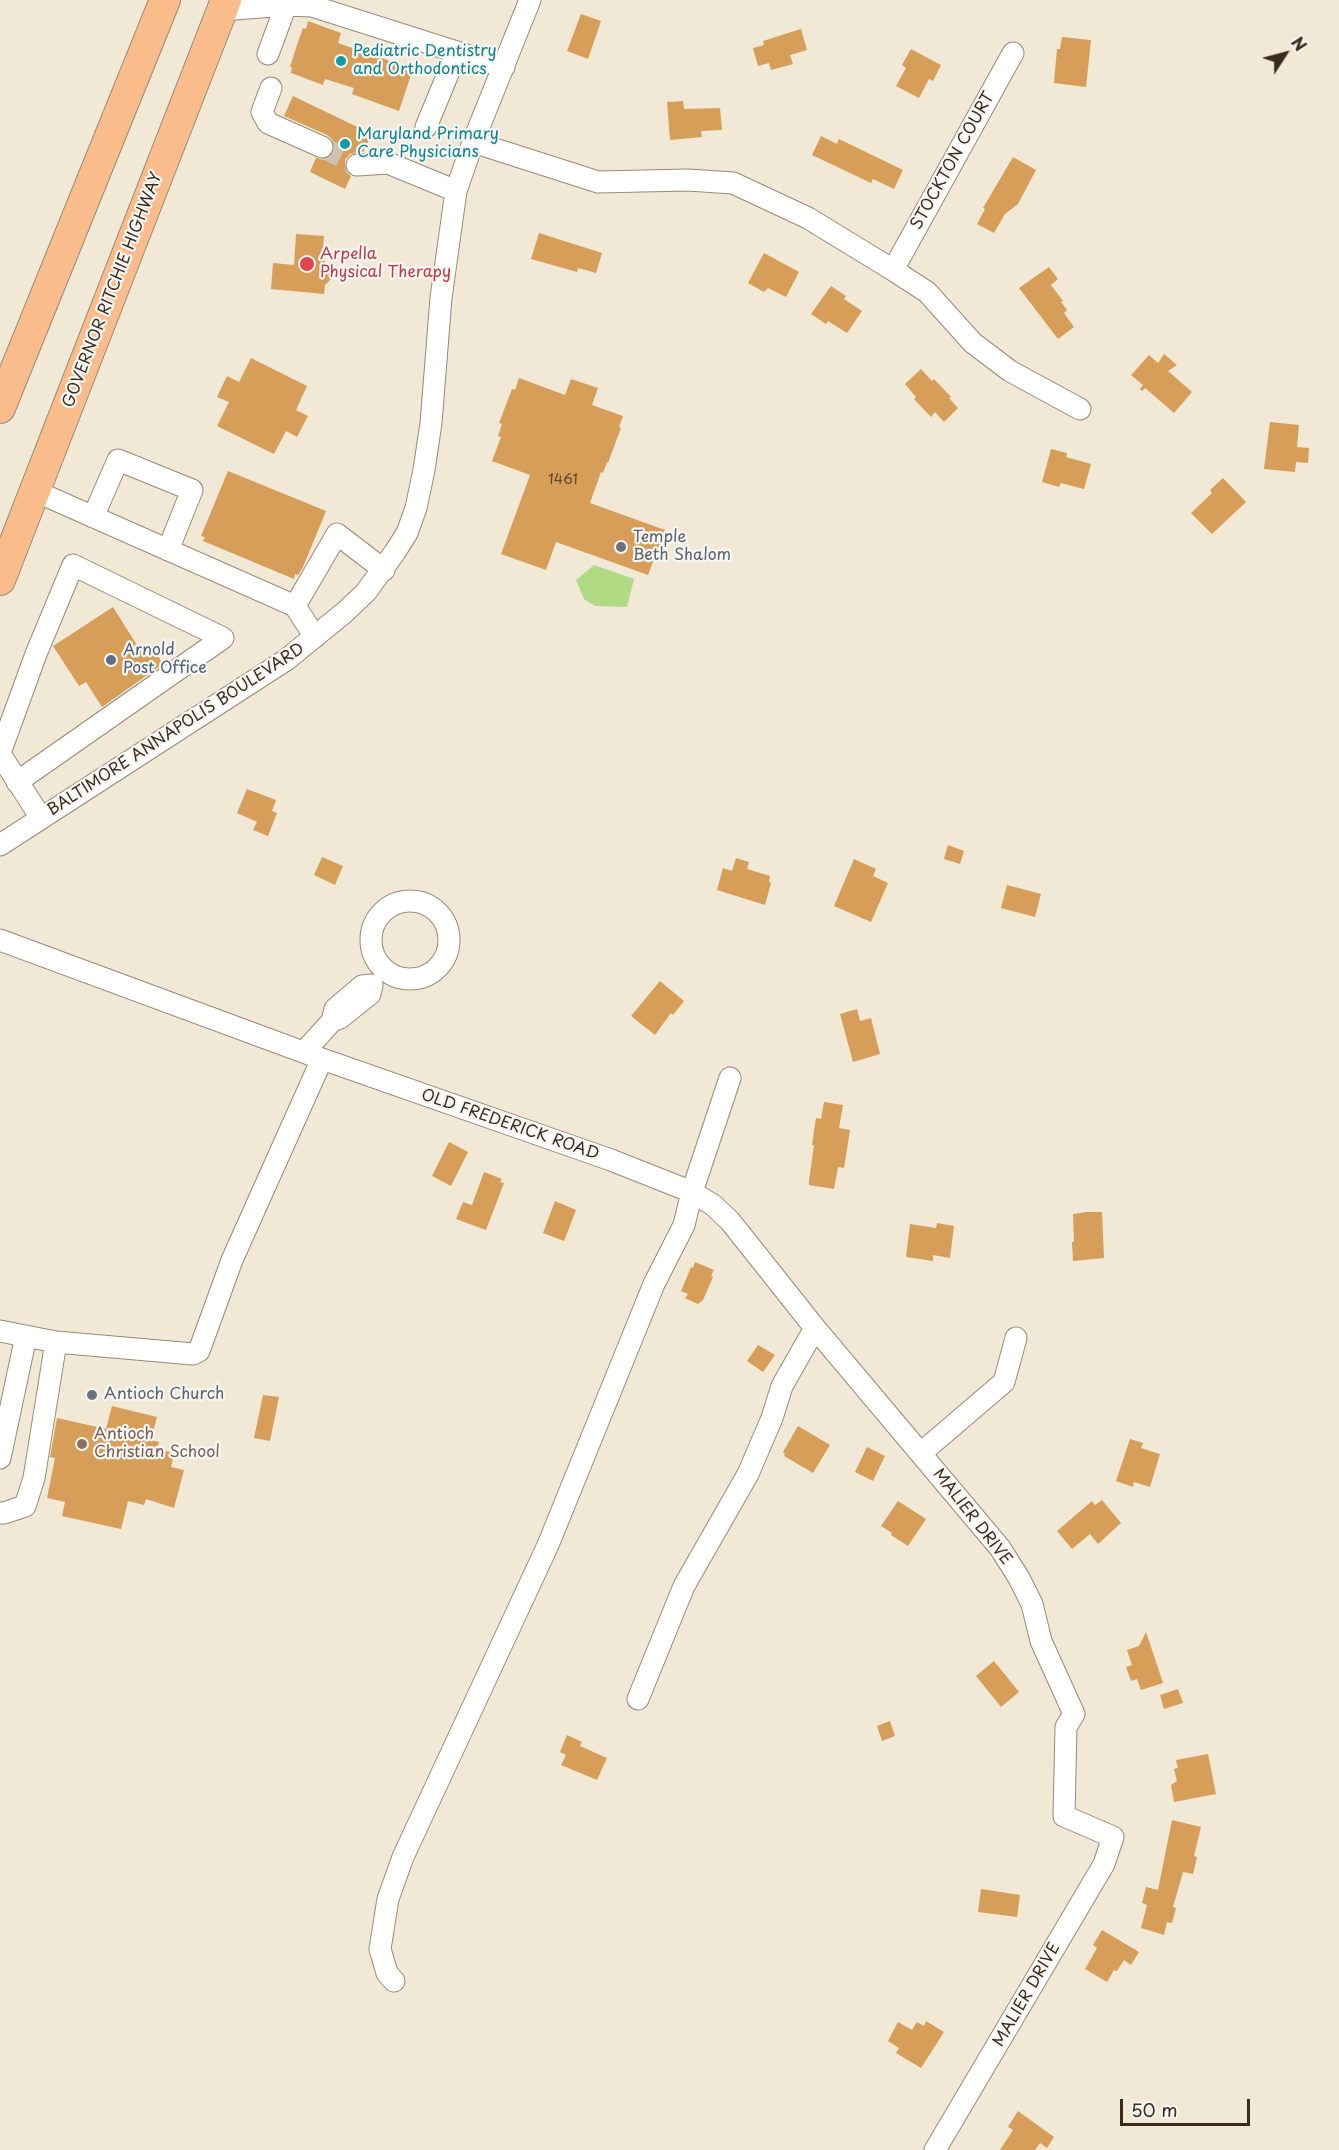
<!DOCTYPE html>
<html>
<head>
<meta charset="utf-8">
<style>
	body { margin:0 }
	#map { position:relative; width:1339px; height:2150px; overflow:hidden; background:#f1e9d5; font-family:"Playpen Sans",sans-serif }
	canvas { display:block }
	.north { position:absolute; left:1255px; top:24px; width:60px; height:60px; -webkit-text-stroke:4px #f6f6f2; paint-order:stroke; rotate:54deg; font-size:16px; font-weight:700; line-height:24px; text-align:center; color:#3b2a1e }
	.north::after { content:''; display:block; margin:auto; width:21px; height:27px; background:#3b2a1e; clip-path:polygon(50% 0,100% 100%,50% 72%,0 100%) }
	.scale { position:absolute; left:1120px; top:2099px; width:130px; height:27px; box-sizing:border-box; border:3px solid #3b2a1e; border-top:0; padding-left:8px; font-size:18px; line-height:21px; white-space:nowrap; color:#3b2a1e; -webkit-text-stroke:4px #f6f6f2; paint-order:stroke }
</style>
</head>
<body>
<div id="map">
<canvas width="1339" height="2150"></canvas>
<div class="north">N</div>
<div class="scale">50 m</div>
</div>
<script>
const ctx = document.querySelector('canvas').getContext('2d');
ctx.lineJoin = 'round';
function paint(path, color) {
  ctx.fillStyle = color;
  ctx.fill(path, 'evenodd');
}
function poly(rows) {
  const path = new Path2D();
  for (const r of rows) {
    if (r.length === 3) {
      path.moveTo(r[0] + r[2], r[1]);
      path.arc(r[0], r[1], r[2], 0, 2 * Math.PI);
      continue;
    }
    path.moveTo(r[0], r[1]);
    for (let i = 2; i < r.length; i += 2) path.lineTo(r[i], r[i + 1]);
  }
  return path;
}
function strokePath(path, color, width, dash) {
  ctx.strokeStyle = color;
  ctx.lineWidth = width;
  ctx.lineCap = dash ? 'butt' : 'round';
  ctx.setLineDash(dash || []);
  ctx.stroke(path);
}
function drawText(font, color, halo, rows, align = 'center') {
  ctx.font = font + ' "Playpen Sans",sans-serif';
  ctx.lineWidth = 4.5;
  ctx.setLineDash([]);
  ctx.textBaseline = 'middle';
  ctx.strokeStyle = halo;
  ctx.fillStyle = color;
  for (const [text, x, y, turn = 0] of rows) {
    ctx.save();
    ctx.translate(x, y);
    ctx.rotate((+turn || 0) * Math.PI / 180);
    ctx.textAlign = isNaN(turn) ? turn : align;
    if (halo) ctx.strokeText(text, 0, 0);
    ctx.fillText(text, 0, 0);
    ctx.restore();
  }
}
paint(poly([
	[594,565,634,579,627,607,595,606,584,599,576,580]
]), '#b1da84');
paint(poly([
	[581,14,601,21,588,59,567,51],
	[308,21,341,33,338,43,413,69,399,111,352,94,354,88,325,79,323,85,291,73,292,67,290,67,297,45,303,28,306,29],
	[801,29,807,50,790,55,793,64,771,70,769,63,758,66,753,48,764,45,763,41],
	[1062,37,1091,40,1086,87,1054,83,1057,49,1060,49],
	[911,49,941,65,933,81,929,79,919,98,896,86,906,68,902,65],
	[293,96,372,134,363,152,350,154,345,160,346,172,351,176,345,189,310,172,316,158,324,160,330,157,334,152,335,145,332,139,327,135,284,116],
	[683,101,684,109,720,108,722,130,701,131,702,137,670,140,667,102],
	[821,136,837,144,839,139,903,170,894,189,873,179,871,183,812,155],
	[1013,157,1036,170,1018,204,1005,214,994,233,977,224,985,209,983,208],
	[539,233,602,253,596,273,578,268,577,272,531,259],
	[296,234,324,236,322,258,332,270,331,279,325,285,324,294,271,289,273,263,294,265],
	[764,253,799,272,786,297,768,288,764,292,748,283],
	[1049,267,1058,279,1051,285,1063,301,1061,302,1067,310,1064,313,1074,327,1058,339,1019,288],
	[831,286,846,296,844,299,862,311,847,333,828,321,826,324,811,314],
	[1164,354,1177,365,1168,371,1192,392,1174,413,1145,388,1142,391,1140,389,1143,385,1131,375,1149,355,1158,363],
	[251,358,307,386,296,410,308,416,297,437,286,431,274,454,217,426,229,402,217,397,227,376,239,382],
	[921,369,932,381,934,379,951,397,949,398,958,408,944,422,935,412,931,417,914,399,916,397,905,384],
	[519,378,565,395,571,379,598,388,592,405,623,416,619,427,621,428,608,463,607,462,603,473,601,472,590,503,665,530,648,575,556,542,546,570,501,554,530,475,492,461,501,437,498,436,502,424,499,423,512,389,515,390],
	[1270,422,1299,425,1297,447,1309,448,1308,463,1296,462,1295,472,1264,469],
	[1051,449,1067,453,1066,457,1091,464,1084,489,1061,483,1059,487,1042,482],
	[228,471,326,511,303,567,298,575,295,574,294,579,203,541,205,537,201,536],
	[1223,478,1246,502,1212,534,1191,513,1212,493,1210,490],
	[113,607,140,650,150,644,163,664,102,707,86,682,79,686,53,646],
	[247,789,276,800,272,811,277,813,268,836,253,830,257,822,237,813],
	[948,845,964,851,960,864,944,859],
	[322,857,343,866,335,885,314,875],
	[736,858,749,862,747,869,770,876,769,882,771,883,765,905,717,890,723,868,732,871],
	[854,859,876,869,873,876,888,883,871,922,834,906],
	[1007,885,1041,894,1035,917,1001,908],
	[660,981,684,1001,673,1015,671,1013,655,1035,631,1016],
	[857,1009,860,1021,871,1018,880,1054,853,1062,840,1014],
	[824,1102,843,1105,839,1128,850,1130,844,1168,838,1167,834,1189,809,1185,809,1181,814,1145,812,1145,816,1118,821,1119],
	[449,1142,468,1152,451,1186,432,1176],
	[484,1172,502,1179,500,1182,504,1183,486,1230,456,1219,463,1202,472,1205],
	[555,1201,576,1210,564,1241,543,1233],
	[1086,1212,1102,1212,1104,1258,1073,1261,1072,1242,1074,1242,1073,1214],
	[937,1223,954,1226,950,1258,933,1255,933,1261,906,1257,910,1224,936,1228],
	[695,1262,714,1270,711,1276,713,1277,703,1300,698,1304,685,1298,688,1294,681,1291,691,1267,693,1268],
	[758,1345,775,1355,763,1372,747,1361],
	[263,1395,279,1397,270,1441,254,1438],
	[112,1406,157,1417,151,1440,159,1442,157,1449,174,1453,171,1467,184,1470,174,1508,146,1499,144,1505,128,1501,121,1529,62,1516,65,1502,47,1498,55,1458,50,1457,57,1418,106,1429],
	[798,1426,830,1445,813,1473,784,1456,785,1454,783,1452],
	[1130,1439,1143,1443,1141,1448,1160,1454,1150,1487,1134,1482,1133,1487,1116,1481],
	[867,1447,885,1456,873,1481,855,1472],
	[1102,1500,1121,1523,1098,1544,1090,1534,1072,1549,1057,1531,1092,1501,1095,1505],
	[898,1501,926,1519,908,1546,891,1535,892,1533,881,1526],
	[1146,1632,1163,1683,1141,1690,1137,1679,1131,1681,1126,1667,1132,1665,1127,1650,1139,1646],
	[994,1661,1019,1692,1001,1707,976,1676],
	[1178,1689,1183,1703,1164,1709,1160,1695],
	[890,1721,895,1736,882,1741,877,1726],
	[567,1735,582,1742,580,1746,607,1758,597,1780,561,1765,566,1755,560,1752],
	[1208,1754,1216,1794,1174,1802,1171,1785,1177,1781,1174,1769,1178,1768,1176,1760],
	[1172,1820,1201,1827,1194,1856,1197,1857,1193,1874,1183,1872,1173,1907,1176,1908,1172,1923,1167,1922,1164,1935,1141,1928,1147,1905,1142,1903,1146,1887,1158,1890],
	[981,1889,1020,1895,1017,1917,978,1912],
	[1102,1930,1139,1952,1131,1965,1124,1960,1117,1971,1114,1970,1107,1982,1085,1969,1097,1948,1093,1945],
	[926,2021,944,2032,921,2068,896,2053,899,2048,888,2041,898,2022,912,2030,917,2022,924,2026],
	[1018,2111,1054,2137,1047,2148,1040,2143,1035,2150,1000,2150,1013,2130,1008,2127]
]), '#d69e58');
strokePath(poly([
	[322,147,357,165]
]), '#cdc3b0', 21, [21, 10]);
const minor = poly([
	[222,10,286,5,312,6,504,67],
	[268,54,286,5],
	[271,88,262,112,268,123,322,147],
	[426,127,457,52],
	[473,142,598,182,688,180,733,183,808,218,893,270,927,292,973,343,1010,371,1080,409],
	[357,165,388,163,456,191],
	[893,270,1013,53],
	[35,491,295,606,337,534,384,570],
	[93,517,118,460,192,490,168,550],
	[295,606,315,637],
	[0,753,36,654,73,565,223,638,17,782],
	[0,754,41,818],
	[0,845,286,660,345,612,366,592,395,552,407,533,416,508,424,470,431,423,441,298,456,191,473,142,530,0],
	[410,940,39],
	[0,940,322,1059,611,1160,692,1192,713,1205,730,1221,815,1328,1000,1548,1019,1578,1032,1604,1041,1641,1074,1714,1066,1727,1064,1816,1113,1837,1104,1864,935,2150],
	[304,1052,332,1021,340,1018,370,994,372,985,362,986,335,1009,332,1021],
	[0,1331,56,1342,34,1478,25,1506,4,1513,0,1513],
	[56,1342,193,1354,199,1351,232,1260,322,1059],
	[921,1453,1004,1382,1016,1338],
	[0,1458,26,1336],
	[638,1699,684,1586,748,1474,772,1418,782,1386,815,1328],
	[394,1981,387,1973,380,1949,388,1899,403,1857,548,1545,654,1284,684,1225,692,1192,730,1078]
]);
const highway = poly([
	[0,408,165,0],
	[0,580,226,0]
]);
strokePath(minor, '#968a7a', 23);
strokePath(highway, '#968a7a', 32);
strokePath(minor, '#fff', 21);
strokePath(highway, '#fabc8b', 30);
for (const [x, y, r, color] of [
	[341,61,6,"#0f9aa8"],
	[345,144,6,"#0f9aa8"],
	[307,264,8,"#e0444e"],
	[621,547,6,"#6b7280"],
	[111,660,6,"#5c6f8a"],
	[92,1395,6,"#6b7280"],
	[82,1444,6,"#8d6e63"]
]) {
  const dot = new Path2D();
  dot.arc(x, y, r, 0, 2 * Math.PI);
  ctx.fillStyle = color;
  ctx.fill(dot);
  strokePath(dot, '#f6f6f2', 2);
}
drawText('14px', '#62472c', null, [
	["1461",563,480]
]);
drawText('16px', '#0d838f', '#f6f6f2', [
	["Pediatric Dentistry",353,52],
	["and Orthodontics",353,70],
	["Maryland Primary",357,135],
	["Care Physicians",357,153]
], 'left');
drawText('16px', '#3b2a1e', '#f6f6f2', [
	["STOCKTON COURT",953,161,-61],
	["GOVERNOR RITCHIE HIGHWAY",113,290,-69],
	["BALTIMORE ANNAPOLIS BOULEVARD",176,730,-33],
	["OLD FREDERICK ROAD",510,1125,19],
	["MALIER DRIVE",972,1517,52],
	["MALIER DRIVE",1027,1995,-60]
]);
drawText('16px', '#be3a42', '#f6f6f2', [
	["Arpella",320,255],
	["Physical Therapy",320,273]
], 'left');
drawText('16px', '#5b616d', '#f6f6f2', [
	["Temple",633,538],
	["Beth Shalom",633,556],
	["Antioch Church",104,1395]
], 'left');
drawText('16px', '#4e5e75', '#f6f6f2', [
	["Arnold",123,651],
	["Post Office",123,669]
], 'left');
drawText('16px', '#785e54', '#f6f6f2', [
	["Antioch",94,1435],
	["Christian School",94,1453]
], 'left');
</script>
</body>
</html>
